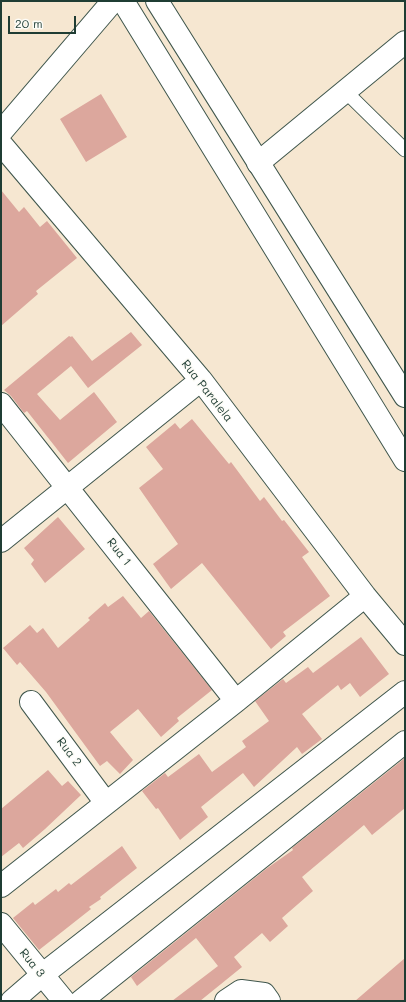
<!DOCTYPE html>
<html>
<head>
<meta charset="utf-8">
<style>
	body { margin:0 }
	#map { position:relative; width:406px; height:1002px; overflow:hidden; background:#f6e7d1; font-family:Mali,sans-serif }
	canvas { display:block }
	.frame { position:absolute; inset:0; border:2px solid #1f3d34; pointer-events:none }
	.scale { position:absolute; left:8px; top:16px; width:68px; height:18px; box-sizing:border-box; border:2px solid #1f3d34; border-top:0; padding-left:5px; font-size:12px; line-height:14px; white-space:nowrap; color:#1f3d34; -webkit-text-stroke:3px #fdfcf7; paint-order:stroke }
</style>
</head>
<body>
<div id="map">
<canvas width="406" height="1002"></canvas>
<div class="frame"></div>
<div class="scale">20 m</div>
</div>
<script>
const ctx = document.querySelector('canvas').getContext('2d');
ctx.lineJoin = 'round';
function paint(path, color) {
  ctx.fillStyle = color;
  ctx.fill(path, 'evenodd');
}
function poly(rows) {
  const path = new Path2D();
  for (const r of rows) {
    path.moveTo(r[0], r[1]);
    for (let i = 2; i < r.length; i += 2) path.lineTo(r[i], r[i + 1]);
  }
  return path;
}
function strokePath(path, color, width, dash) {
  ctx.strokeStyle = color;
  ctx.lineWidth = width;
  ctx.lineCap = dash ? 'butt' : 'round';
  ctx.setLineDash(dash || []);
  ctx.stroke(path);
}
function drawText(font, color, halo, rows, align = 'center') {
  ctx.font = font + ' Mali,sans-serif';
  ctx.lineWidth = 3;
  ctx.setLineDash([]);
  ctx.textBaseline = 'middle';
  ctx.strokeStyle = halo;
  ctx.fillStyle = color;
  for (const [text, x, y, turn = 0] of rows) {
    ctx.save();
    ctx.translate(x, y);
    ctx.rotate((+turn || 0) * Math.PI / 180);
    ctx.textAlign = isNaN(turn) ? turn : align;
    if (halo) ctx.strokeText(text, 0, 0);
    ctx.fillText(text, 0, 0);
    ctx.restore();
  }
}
paint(poly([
	[101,94,127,137,86,162,60,119],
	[1,190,19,212,24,207,40,227,47,221,77,258,36,291,38,294,1,326],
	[131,332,142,345,88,388,71,366,37,394,60,420,94,392,117,422,68,463,27,411,24,413,11,396,4,390,69,336,71,337,72,336,92,361],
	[192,419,229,464,231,462,260,501,264,497,282,521,284,520,309,552,302,557,330,596,283,632,286,636,271,649,202,563,171,589,153,564,178,544,139,488,163,469,146,447,175,423,180,429],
	[58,517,85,549,45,583,31,564,34,560,24,548],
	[123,596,141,618,149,611,212,690,177,718,179,721,161,737,138,709,110,732,133,760,120,774,107,761,100,766,46,692,20,662,17,665,3,648,30,625,37,633,43,628,58,648,90,620,88,618,105,603,108,607],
	[361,637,389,674,360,697,350,683,341,690,338,685,302,714,322,739,302,754,297,747,254,787,243,773,201,807,208,817,180,840,158,808,156,809,142,791,165,773,168,777,199,754,212,772,246,747,242,741,269,721,255,701,283,679,286,683,308,667,313,673],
	[405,758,405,808,372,835,364,825,302,877,313,891,282,918,288,926,270,942,262,933,234,957,242,967,200,1001,172,1001,218,966,196,938,137,986,131,977,266,869,293,850,292,848],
	[48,770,62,786,68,781,81,795,45,829,23,848,19,843,1,857,1,809],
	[122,846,137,868,100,897,101,899,89,907,91,909,39,950,13,918,33,902,35,905,56,889,58,892,69,883,71,885],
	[405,958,405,1001,355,1001]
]), '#dca79d');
const service = poly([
	[345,91,405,150]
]);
const minor = poly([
	[1,132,113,1],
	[1,144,201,380,365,596,405,644],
	[258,163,405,42],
	[1,404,236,701],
	[1,541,201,380],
	[31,702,106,803],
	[1,886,236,701,365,596],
	[1,924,64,1001],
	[12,1001,42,975,405,692],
	[81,1001,405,742],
	[226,1001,241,991,264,994,269,1001]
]);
const primary = poly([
	[123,1,405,460],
	[157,1,405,396]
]);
strokePath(service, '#3f564c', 15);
strokePath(minor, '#3f564c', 24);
strokePath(primary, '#3f564c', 24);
strokePath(service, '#fff', 13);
strokePath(minor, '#fff', 22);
strokePath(primary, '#fff', 22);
drawText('12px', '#1f3d34', '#fdfcf7', [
	["Rua Paralela",207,391,52],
	["Rua 1",119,552,52],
	["Rua 2",69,752,53],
	["Rua 3",32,963,51]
]);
</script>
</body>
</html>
